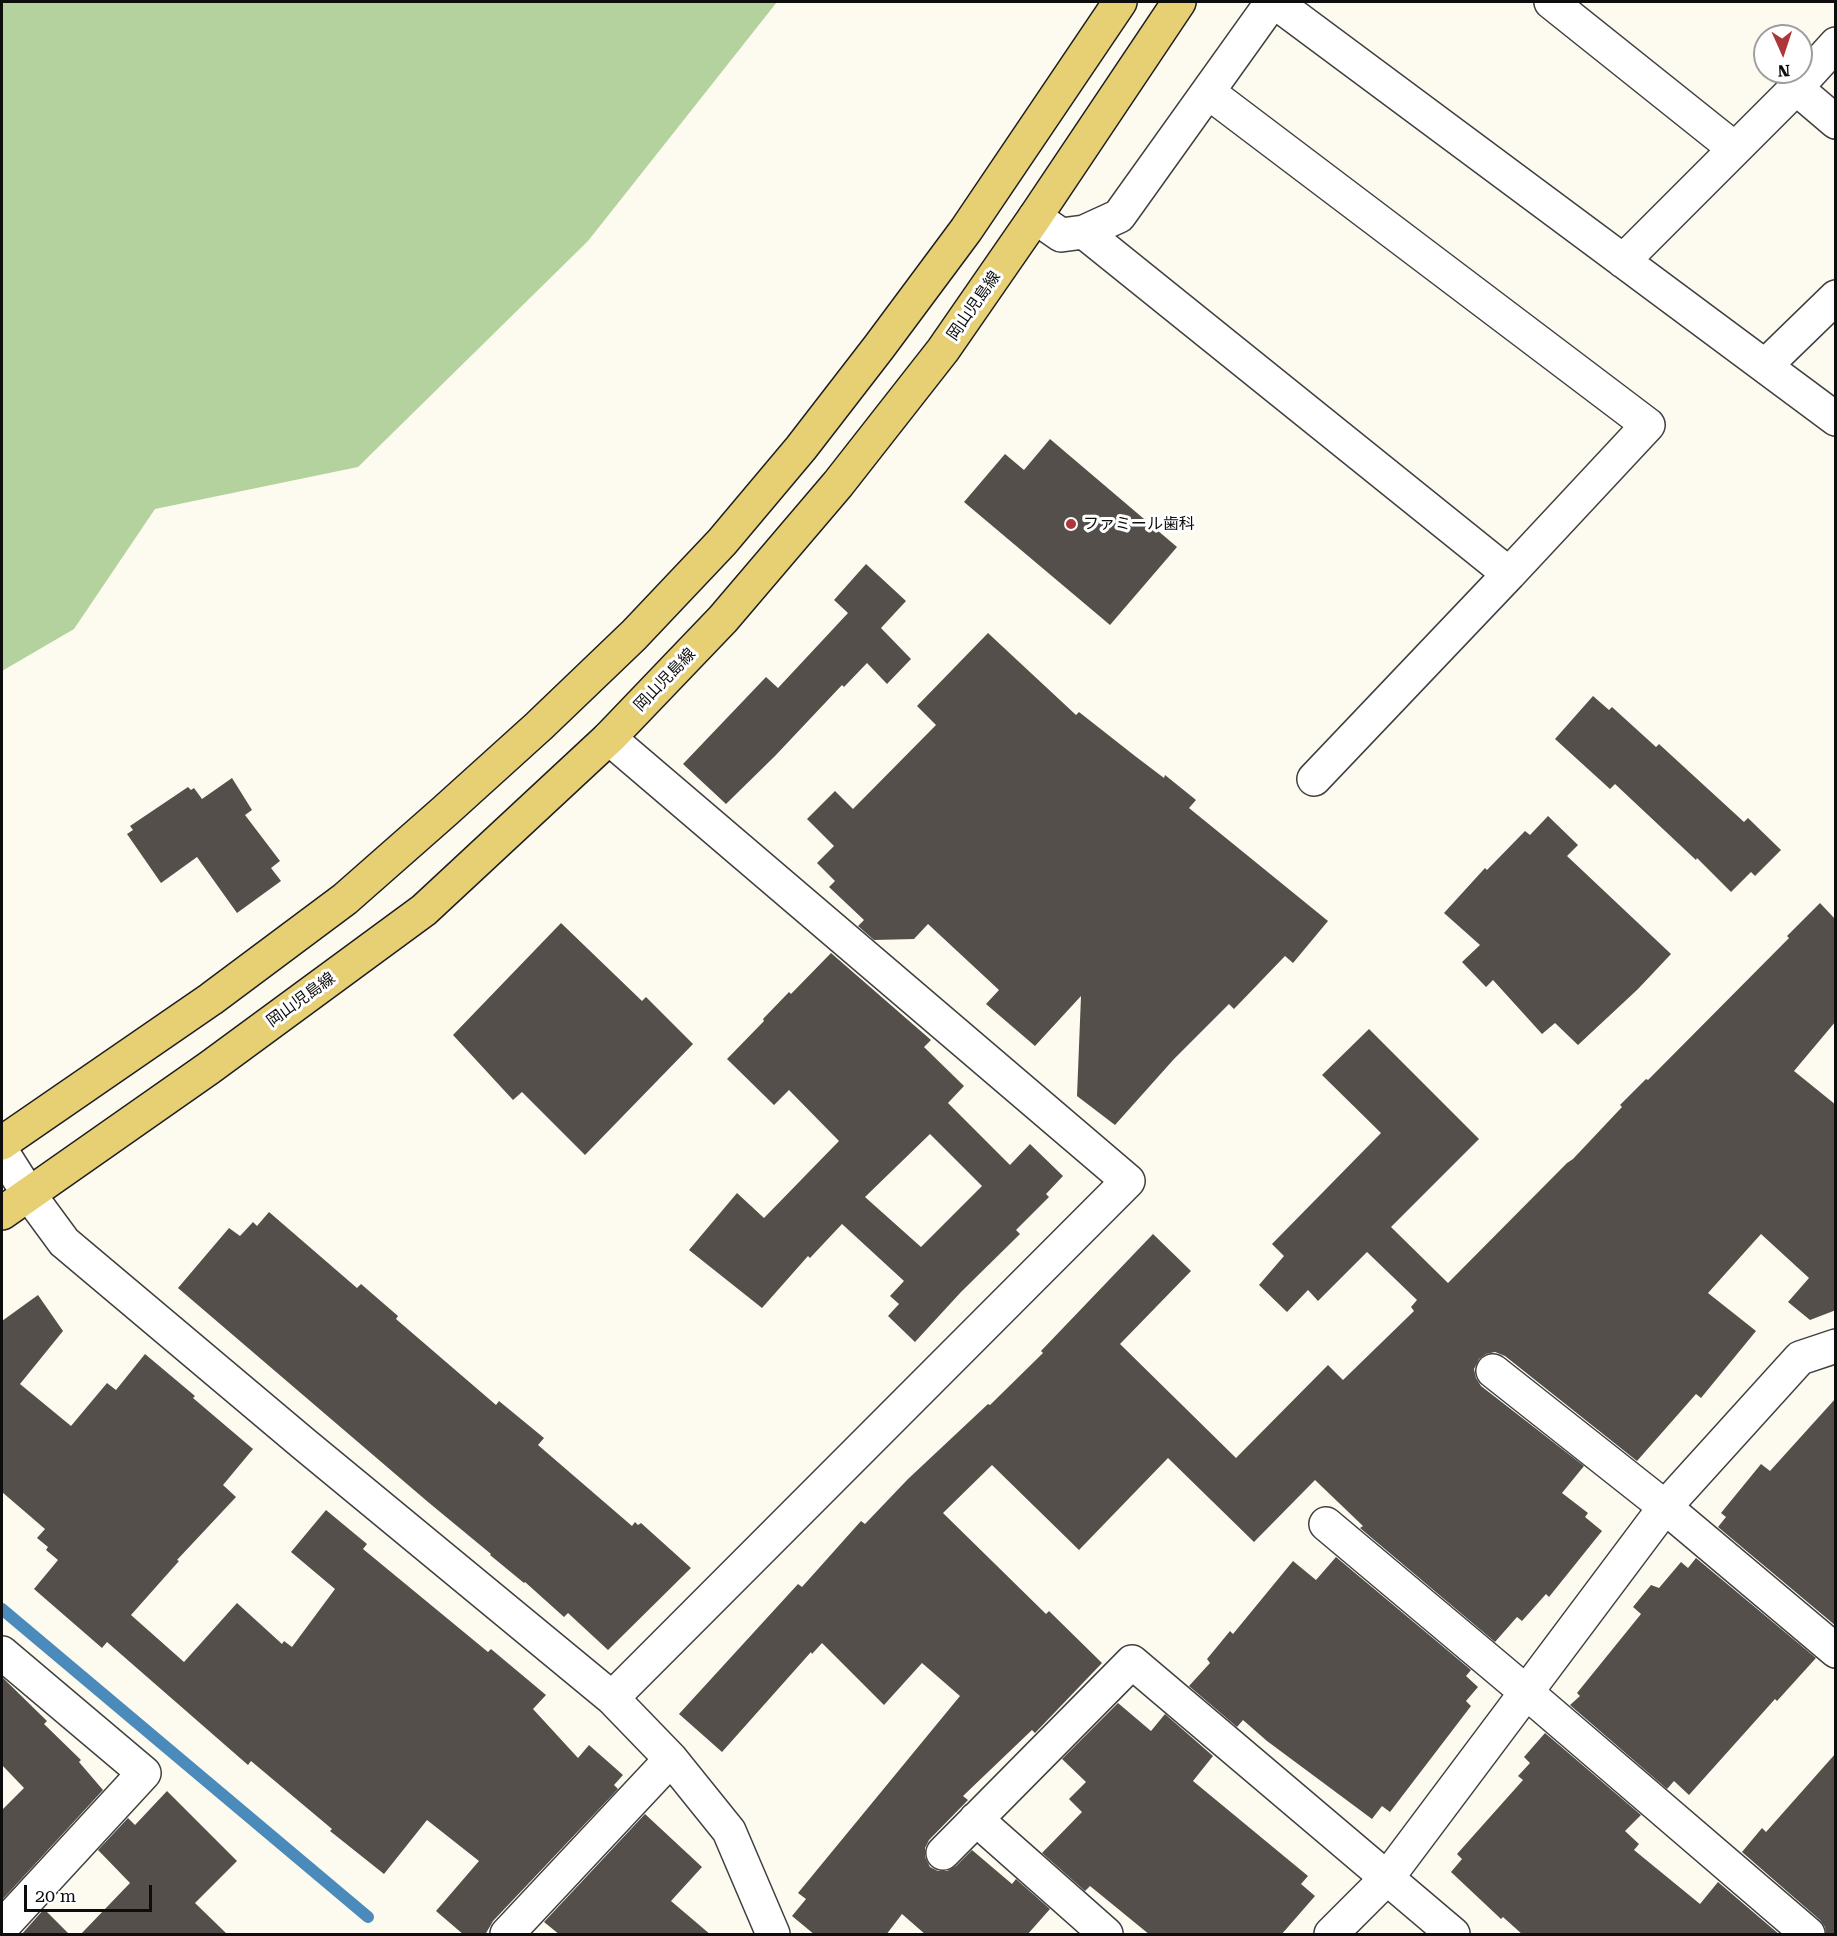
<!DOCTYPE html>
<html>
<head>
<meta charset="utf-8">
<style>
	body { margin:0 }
	#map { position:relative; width:1837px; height:1936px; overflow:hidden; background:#fdfbef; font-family:"Roboto Serif",serif }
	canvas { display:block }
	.frame { position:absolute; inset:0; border:3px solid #0d0d0d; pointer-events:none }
	.north { position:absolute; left:1753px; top:24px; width:60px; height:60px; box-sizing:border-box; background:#fff; border:2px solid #9e9e9e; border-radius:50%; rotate:177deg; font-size:16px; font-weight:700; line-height:24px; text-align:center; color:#0d0d0d }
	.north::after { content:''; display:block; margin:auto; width:21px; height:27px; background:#ac3639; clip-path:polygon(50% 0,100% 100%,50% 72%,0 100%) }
	.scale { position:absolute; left:24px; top:1885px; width:128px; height:27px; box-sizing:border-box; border:3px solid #0d0d0d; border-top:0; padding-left:8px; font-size:18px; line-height:21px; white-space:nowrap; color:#0d0d0d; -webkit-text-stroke:4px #fff; paint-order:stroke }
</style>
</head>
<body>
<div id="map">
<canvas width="1837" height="1936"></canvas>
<div class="frame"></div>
<div class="north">N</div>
<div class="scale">20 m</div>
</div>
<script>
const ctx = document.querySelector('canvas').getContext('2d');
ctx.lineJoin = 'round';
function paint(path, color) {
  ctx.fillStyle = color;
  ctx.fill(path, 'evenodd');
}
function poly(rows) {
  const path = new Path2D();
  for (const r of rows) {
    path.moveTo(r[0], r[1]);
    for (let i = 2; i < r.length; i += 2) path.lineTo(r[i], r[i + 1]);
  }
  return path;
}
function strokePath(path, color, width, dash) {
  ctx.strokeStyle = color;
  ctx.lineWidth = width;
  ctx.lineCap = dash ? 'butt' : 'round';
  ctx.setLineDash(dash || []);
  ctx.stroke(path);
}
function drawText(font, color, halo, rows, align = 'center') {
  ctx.font = font + ' "Roboto Serif","Noto Sans JP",serif';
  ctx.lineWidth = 6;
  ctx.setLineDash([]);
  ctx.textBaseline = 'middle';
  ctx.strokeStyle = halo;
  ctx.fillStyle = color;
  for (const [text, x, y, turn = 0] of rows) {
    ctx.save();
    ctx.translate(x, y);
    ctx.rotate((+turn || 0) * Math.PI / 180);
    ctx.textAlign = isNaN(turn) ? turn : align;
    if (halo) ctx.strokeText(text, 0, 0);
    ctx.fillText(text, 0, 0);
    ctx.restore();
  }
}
paint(poly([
	[2,2,777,2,588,241,358,467,155,509,74,629,2,671]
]), '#b4d29e');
strokePath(poly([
	[2,1609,368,1917]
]), '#4a8bbc', 12);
paint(poly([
	[1050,439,1177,547,1110,625,964,502,1005,454,1024,470],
	[866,564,906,601,881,628,911,659,887,684,867,663,844,687,842,685,775,756,726,804,683,764,766,677,778,688,848,613,834,600],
	[988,633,1076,715,1079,712,1135,756,1164,778,1165,775,1196,800,1189,808,1328,921,1293,963,1285,956,1234,1009,1229,1004,1174,1059,1115,1125,1077,1096,1081,996,1035,1046,986,1004,999,990,928,924,914,939,874,940,858,926,864,920,829,887,835,881,817,863,834,846,807,819,835,791,853,809,936,725,917,706],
	[1593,696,1609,710,1612,707,1656,747,1659,744,1744,822,1748,818,1781,850,1755,876,1751,872,1731,892,1697,858,1696,860,1615,784,1610,789,1555,739],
	[232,778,252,810,245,815,280,861,271,868,281,881,237,913,197,857,161,883,127,834,133,830,130,826,188,787,191,790,194,788,202,799],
	[1548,816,1578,845,1567,856,1671,954,1638,989,1578,1045,1555,1023,1542,1034,1493,980,1486,987,1462,962,1480,945,1444,913,1485,868,1487,870,1525,831,1530,835],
	[1820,903,1836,920,1836,1021,1794,1071,1836,1105,1836,1310,1810,1320,1788,1302,1809,1278,1761,1234,1708,1293,1756,1331,1701,1398,1696,1394,1637,1461,1505,1356,1495,1352,1486,1354,1479,1359,1474,1369,1476,1378,1481,1386,1584,1466,1562,1493,1588,1513,1585,1517,1602,1531,1549,1597,1546,1594,1522,1621,1517,1617,1495,1642,1360,1528,1363,1526,1315,1480,1254,1542,1168,1458,1079,1550,992,1465,943,1513,1046,1614,1049,1611,1102,1663,1035,1733,1032,1730,963,1796,968,1800,929,1840,925,1848,925,1857,930,1867,938,1871,947,1871,956,1866,972,1850,1012,1884,1016,1879,1050,1909,1027,1935,926,1935,902,1914,886,1935,815,1935,792,1916,806,1899,798,1893,960,1696,922,1663,884,1705,822,1643,812,1654,811,1652,722,1752,679,1714,798,1584,802,1587,861,1521,865,1524,908,1479,988,1404,990,1405,1043,1353,1041,1351,1153,1234,1191,1271,1120,1344,1236,1458,1328,1365,1343,1380,1414,1311,1411,1307,1417,1300,1367,1252,1318,1301,1308,1290,1287,1312,1259,1285,1284,1256,1272,1244,1381,1133,1322,1075,1369,1029,1479,1139,1391,1227,1448,1283,1567,1163,1573,1159,1622,1107,1620,1105,1646,1079,1648,1080,1789,938,1787,936],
	[561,923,642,1001,646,997,693,1044,585,1155,522,1092,513,1100,453,1035],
	[831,953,931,1040,924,1047,964,1086,948,1103,1010,1165,1030,1144,1063,1176,1046,1194,1049,1197,1016,1230,1020,1234,961,1292,915,1342,888,1316,899,1304,890,1296,904,1281,842,1224,810,1258,808,1256,762,1308,689,1250,737,1193,764,1218,839,1141,789,1090,774,1105,727,1059,764,1021,763,1019,789,992,791,994],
	[930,1134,982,1186,921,1247,865,1197],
	[269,1212,357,1288,361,1284,398,1316,396,1319,496,1405,499,1401,544,1438,538,1445,632,1526,635,1522,638,1525,641,1523,691,1568,608,1650,568,1613,564,1617,525,1582,524,1583,490,1555,491,1554,428,1502,178,1288,229,1228,240,1236,253,1222,257,1226],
	[38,1295,63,1331,20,1384,71,1426,107,1383,116,1390,145,1354,195,1396,193,1398,253,1449,223,1485,236,1497,177,1560,179,1561,131,1615,184,1662,237,1603,282,1644,284,1641,292,1647,335,1589,291,1552,326,1510,367,1544,363,1549,488,1652,491,1649,546,1695,533,1709,578,1758,589,1745,623,1775,614,1785,618,1789,493,1921,485,1935,464,1935,436,1911,479,1861,427,1820,384,1874,330,1831,332,1829,251,1761,248,1765,107,1642,102,1648,34,1589,58,1560,46,1550,48,1547,37,1538,45,1529,2,1492,2,1321],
	[1836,1398,1836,1626,1718,1527,1726,1517,1721,1513,1761,1464,1770,1471],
	[1336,1557,1471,1670,1466,1676,1478,1687,1466,1701,1471,1706,1390,1812,1382,1806,1372,1819,1267,1741,1243,1720,1237,1727,1189,1686,1210,1663,1207,1659,1230,1631,1233,1634,1293,1561,1316,1580],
	[1696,1558,1816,1658,1777,1701,1775,1699,1689,1795,1674,1781,1667,1789,1570,1705,1580,1696,1577,1693,1641,1614,1633,1607,1651,1585,1659,1588,1681,1562,1688,1568],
	[2,1677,47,1721,44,1724,81,1760,79,1762,103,1790,2,1900,2,1810,24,1788,2,1765],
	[1118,1703,1151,1731,1165,1714,1213,1756,1193,1781,1308,1876,1301,1884,1315,1896,1281,1935,1150,1935,1090,1886,1085,1891,1042,1853,1082,1812,1069,1799,1086,1782,1062,1759],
	[1545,1733,1641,1815,1625,1831,1639,1844,1634,1850,1700,1904,1718,1882,1780,1935,1523,1935,1503,1917,1501,1919,1451,1872,1462,1859,1457,1854,1523,1780,1518,1776,1530,1763,1524,1757],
	[1836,1753,1836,1935,1826,1935,1825,1927,1820,1920,1742,1852,1762,1828,1766,1832],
	[167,1791,237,1861,195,1903,228,1935,80,1935,130,1883,98,1850,128,1818,135,1825],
	[645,1814,702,1867,671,1901,711,1935,560,1935,544,1922],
	[44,1909,70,1935,21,1935]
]), '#544f4b');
const street = poly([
	[1275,2,1836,419],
	[1551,2,1735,149],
	[1796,88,1836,44],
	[1035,217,1061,235,1084,232,1119,216,1272,2],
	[1084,232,1509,574,1648,425,1208,92],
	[1623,261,1796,88,1836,122],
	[1765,366,1836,297],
	[609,738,1128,1181,612,1698],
	[1314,779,1509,574],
	[2,1152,28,1193,64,1242,304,1444,612,1698,671,1759,729,1831,773,1934],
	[1493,1371,1665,1507,1836,1651],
	[1326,1524,1526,1692,1808,1934],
	[2,1653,144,1773,2,1927],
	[976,1819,1106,1934],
	[943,1853,1132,1662,1453,1934],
	[507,1934,671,1759],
	[1331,1934,1387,1878,1665,1507,1800,1358,1836,1346]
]);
const primary = poly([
	[2,1143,211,999,345,899,445,811,539,726,634,635,722,542,801,448,879,347,966,230,1120,2],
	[2,1213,209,1068,424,910,609,738,723,619,838,484,943,350,1035,217,1179,2]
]);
strokePath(street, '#404040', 36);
strokePath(primary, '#1e1e1e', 36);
strokePath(street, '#fff', 33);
strokePath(primary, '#e7cf74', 33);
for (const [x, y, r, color] of [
	[1071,524,6,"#ac3639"]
]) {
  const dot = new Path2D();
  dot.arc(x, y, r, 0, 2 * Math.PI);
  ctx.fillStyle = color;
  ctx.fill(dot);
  strokePath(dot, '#fff', 2);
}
drawText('16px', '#0d0d0d', '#fff', [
	["岡山児島線",974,306,-55],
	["岡山児島線",665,680,-46],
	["岡山児島線",301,1000,-36]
]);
drawText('16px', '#0d0d0d', '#fff', [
	["ファミール歯科",1083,524]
], 'left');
</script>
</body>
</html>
